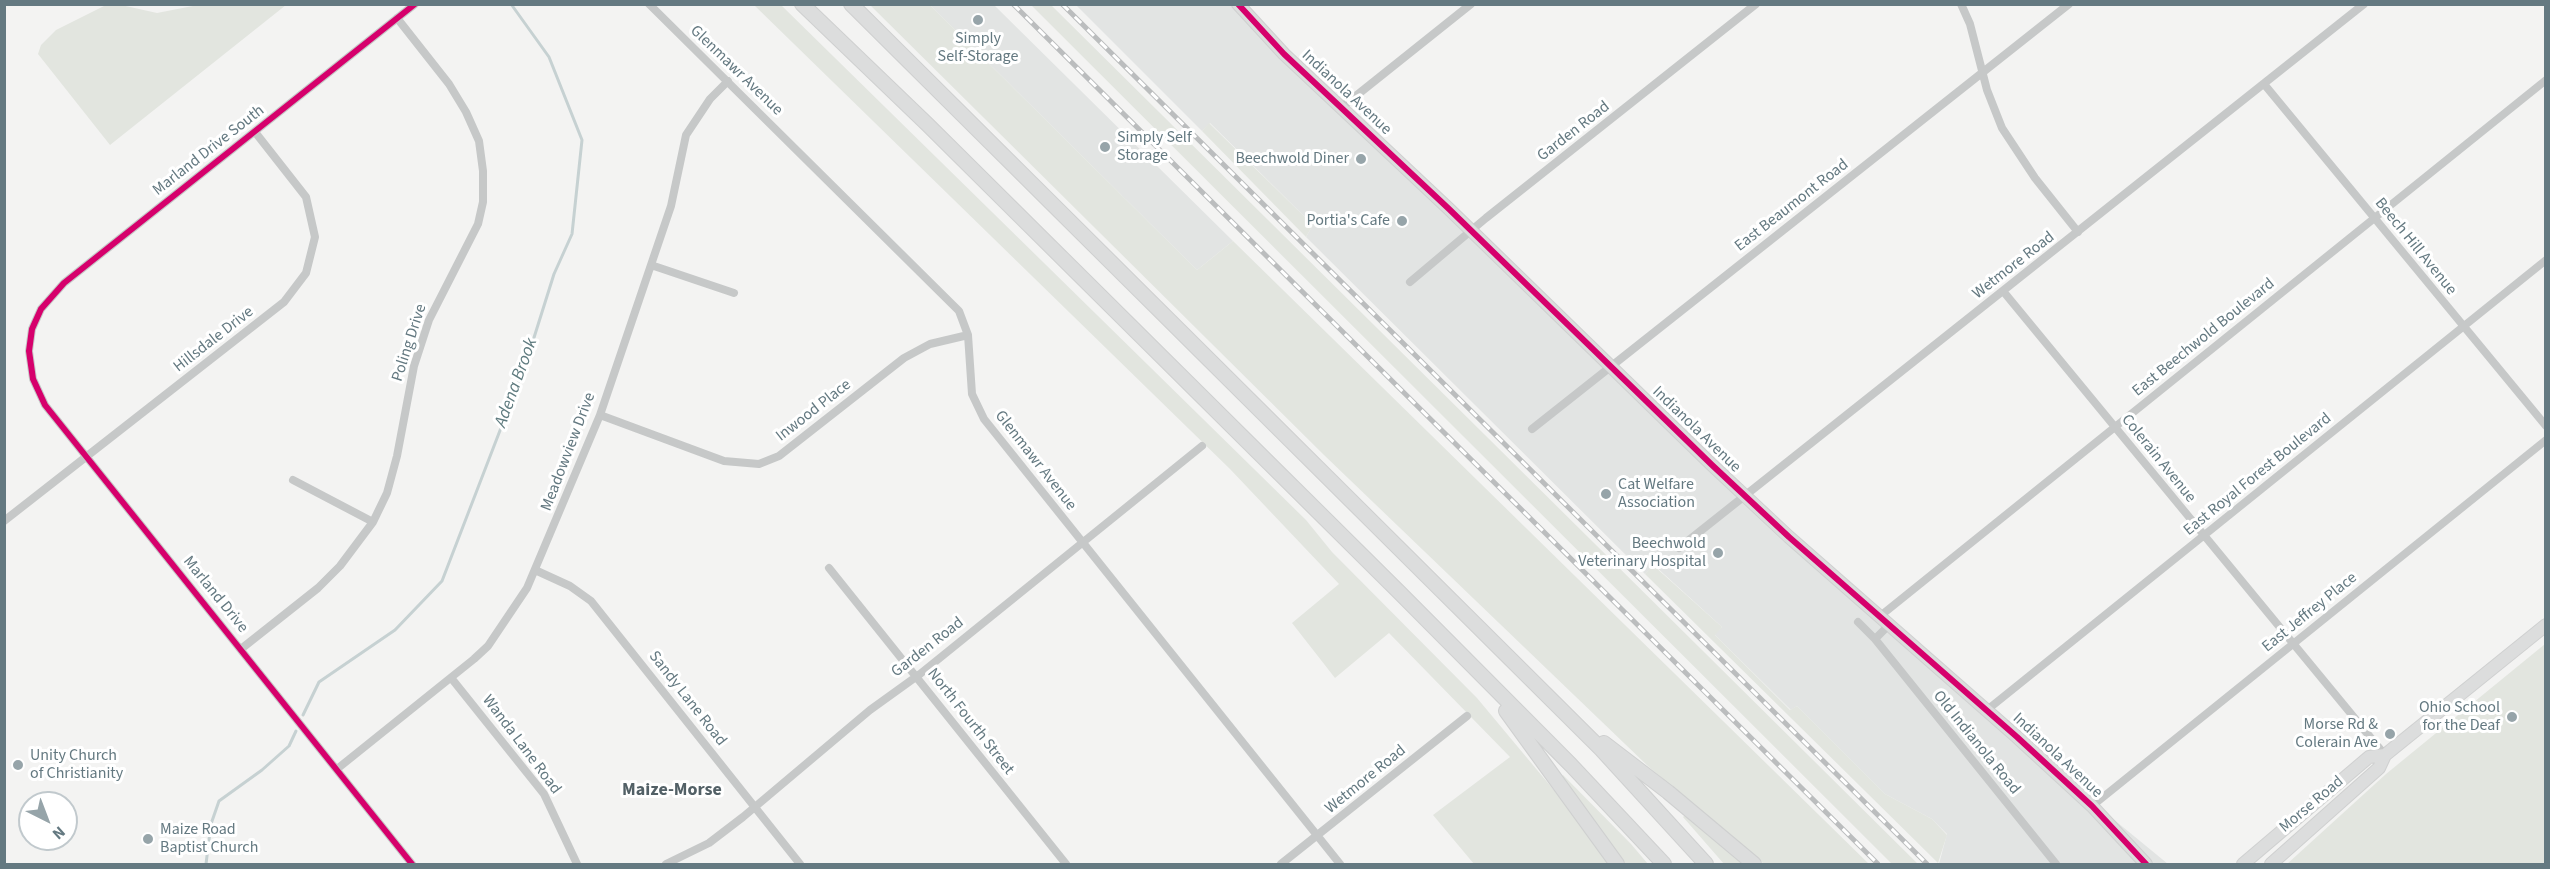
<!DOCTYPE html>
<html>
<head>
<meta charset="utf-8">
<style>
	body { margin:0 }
	#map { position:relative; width:2550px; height:869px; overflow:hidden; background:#f3f3f2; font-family:"Source Sans 3",sans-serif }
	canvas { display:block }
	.frame { position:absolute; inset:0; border:6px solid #647981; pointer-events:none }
	.north { position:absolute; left:18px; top:791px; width:60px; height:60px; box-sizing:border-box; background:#fff; border:2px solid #c1c9cd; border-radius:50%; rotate:138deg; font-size:16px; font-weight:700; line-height:24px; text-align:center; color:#647981 }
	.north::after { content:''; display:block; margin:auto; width:21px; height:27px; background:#96a4a9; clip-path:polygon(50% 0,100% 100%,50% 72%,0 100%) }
</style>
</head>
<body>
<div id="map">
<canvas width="2550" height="869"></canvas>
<div class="frame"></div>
<div class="north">N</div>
</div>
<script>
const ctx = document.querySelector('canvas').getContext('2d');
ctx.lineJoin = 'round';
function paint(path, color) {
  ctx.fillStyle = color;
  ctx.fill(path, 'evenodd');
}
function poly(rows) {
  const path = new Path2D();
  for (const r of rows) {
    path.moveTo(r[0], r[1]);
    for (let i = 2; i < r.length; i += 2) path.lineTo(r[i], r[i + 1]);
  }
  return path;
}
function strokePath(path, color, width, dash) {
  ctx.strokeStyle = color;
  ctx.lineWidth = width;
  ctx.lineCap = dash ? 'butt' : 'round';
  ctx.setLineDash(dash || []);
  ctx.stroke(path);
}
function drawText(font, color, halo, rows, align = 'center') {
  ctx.font = font + ' "Source Sans 3",sans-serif';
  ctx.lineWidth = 6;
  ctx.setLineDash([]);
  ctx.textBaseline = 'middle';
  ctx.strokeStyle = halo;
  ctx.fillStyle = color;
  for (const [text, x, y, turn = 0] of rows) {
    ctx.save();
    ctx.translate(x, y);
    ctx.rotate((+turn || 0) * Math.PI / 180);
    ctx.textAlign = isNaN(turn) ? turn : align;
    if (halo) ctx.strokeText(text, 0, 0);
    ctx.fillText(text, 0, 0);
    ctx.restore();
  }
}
paint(poly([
	[930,5,994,5,1233,241,1197,270],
	[1076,5,1235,5,1745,494,2101,809,2168,864,1939,864,1947,834,1932,819,1885,794,1797,706,1791,710,1714,634,1722,627,1654,565,1645,574,1306,237,1313,225,1210,123,1202,131]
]), '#e2e4e3');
paint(poly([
	[121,5,157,13,198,5,286,5,110,145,38,54,41,45,56,30,104,6],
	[754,5,781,5,1306,520,1332,552,1477,698,1578,819,1608,864,1474,864,1433,815,1510,757,1389,633,1335,678,1292,623,1339,584,1230,469],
	[870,5,930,5,1197,270,1233,241,1869,864,1764,864,1650,768,1324,455],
	[1031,5,1051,5,1918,864,1892,864],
	[1209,123,1313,225,1306,237,1202,131],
	[1653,565,1722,627,1715,635,1790,710,1797,706,1885,794,1932,819,1947,835,1938,863,1645,574],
	[2545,644,2545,864,2287,864,2386,774],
	[1563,775,1631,844,1648,864,1624,864,1562,777],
	[1686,814,1743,864,1724,864,1683,817]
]), '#e2e5df');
strokePath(poly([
	[303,715,319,682,395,630,442,581,526,363,554,274,572,234,582,140,549,57,511,4],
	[206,864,211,824,219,801,262,770,289,746,296,731]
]), '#c6d1d2', 3);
const primary = poly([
	[1238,4,1284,54,1449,209,1712,465,1789,537,2017,737,2092,806,2146,864],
	[2243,864,2369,757,2385,755],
	[2271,864,2379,768,2385,755,2546,625]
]);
const motorway = poly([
	[802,4,928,125,1399,592,1571,765,1664,864],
	[851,4,1601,749,1706,864],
	[1506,711,1617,864],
	[1604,743,1668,792,1754,864]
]);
strokePath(primary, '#cfd0d0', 14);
strokePath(motorway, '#cfd0d0', 16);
strokePath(poly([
	[649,4,959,311,968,335,972,394,984,419,1340,864],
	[1961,4,1970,24,1987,90,2002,128,2035,178,2078,232],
	[2264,84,2546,426],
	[1342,107,1471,4],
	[651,265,734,293],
	[1410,282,1486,218,1756,4],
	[2003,291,2385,755],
	[600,415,724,461,759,464,779,456,904,358,930,344,968,335],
	[1532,429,2069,4],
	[293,480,373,522],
	[4,521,284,302,306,273,315,237,306,197,255,132],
	[1679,548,2364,4],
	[829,568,1066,864],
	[535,570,570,586,591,601,800,864],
	[1879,617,2546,80],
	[1858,622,1875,639],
	[1889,625,1875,639,2056,864],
	[241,649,318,588,340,566,373,522,387,493,397,456,414,366,429,320,478,224,483,202,483,171,479,141,466,112,449,84,397,18],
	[452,679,544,794,577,864],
	[1987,710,2546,260],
	[337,769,474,659,488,646,527,588,600,415,671,206,686,135,710,99,728,81],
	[2092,806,2546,440],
	[412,864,45,405,33,379,29,351,32,329,41,309,64,283,415,4],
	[666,864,709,843,743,817,870,710,920,674,1202,446],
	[1281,864,1467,716]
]), '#c6c8c8', 8);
strokePath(primary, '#dcdddd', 12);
strokePath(motorway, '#dcdddd', 14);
const rail = poly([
	[1013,4,1878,864],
	[1062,4,1927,864]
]);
strokePath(rail, '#bbbdbe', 5);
strokePath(rail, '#fff', 3, [9]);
strokePath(poly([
	[1238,4,1284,54,1449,209,1712,465,1789,537,2017,737,2092,806,2146,864],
	[412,864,45,405,33,379,29,351,32,329,41,309,64,283,415,4]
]), '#d6006c', 6);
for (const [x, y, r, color] of [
	[978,20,6,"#96a4a9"],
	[1105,147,6,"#96a4a9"],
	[1361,159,6,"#96a4a9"],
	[1402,221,6,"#96a4a9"],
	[1606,494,6,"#96a4a9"],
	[1718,553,6,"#96a4a9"],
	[2512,717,6,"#96a4a9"],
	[2390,734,6,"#96a4a9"],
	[18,765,6,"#96a4a9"],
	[148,839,6,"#96a4a9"]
]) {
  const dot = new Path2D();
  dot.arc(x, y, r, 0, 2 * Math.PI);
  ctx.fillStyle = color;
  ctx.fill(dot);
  strokePath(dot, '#fff', 2);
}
drawText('16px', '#647981', '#fff', [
	["Simply",978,39,"center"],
	["Self-Storage",978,57,"center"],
	["Simply Self",1117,138,"left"],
	["Storage",1117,156,"left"],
	["Beechwold Diner",1349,159],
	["Portia's Cafe",1390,221],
	["Cat Welfare",1618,485,"left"],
	["Association",1618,503,"left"],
	["Beechwold",1706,544],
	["Veterinary Hospital",1706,562],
	["Ohio School",2500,708],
	["for the Deaf",2500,726],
	["Morse Rd &",2378,725],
	["Colerain Ave",2378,743],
	["Unity Church",30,756,"left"],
	["of Christianity",30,774,"left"],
	["Maize Road",160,830,"left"],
	["Baptist Church",160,848,"left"]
], 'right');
drawText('16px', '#647981', '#fff', [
	["Glenmawr Avenue",736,71,44],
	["Indianola Avenue",1346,93,43],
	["Garden Road",1574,132,-38],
	["Marland Drive South",209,151,-38],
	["East Beaumont Road",1792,206,-38],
	["Beech Hill Avenue",2415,247,51],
	["Wetmore Road",2014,266,-38],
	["East Beechwold Boulevard",2204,338,-39],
	["Hillsdale Drive",214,340,-38],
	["Poling Drive",410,343,-72],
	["Inwood Place",814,411,-38],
	["Indianola Avenue",1696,430,44],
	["Meadowview Drive",569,452,-69],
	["Colerain Avenue",2158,459,51],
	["Glenmawr Avenue",1035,461,52],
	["East Royal Forest Boulevard",2258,475,-39],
	["Marland Drive",215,595,51],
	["East Jeffrey Place",2310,613,-39],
	["Garden Road",928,648,-38],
	["Sandy Lane Road",687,699,52],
	["North Fourth Street",970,722,52],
	["Old Indianola Road",1976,743,51],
	["Wanda Lane Road",521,745,53],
	["Indianola Avenue",2057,756,43],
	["Wetmore Road",1366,780,-39],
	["Morse Road",2312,805,-40]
]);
drawText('italic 18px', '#5f7b7f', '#fff', [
	["Adena Brook",517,383,-70]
]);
drawText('bold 18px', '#526066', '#fff', [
	["Maize-Morse",672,791]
]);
</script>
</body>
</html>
